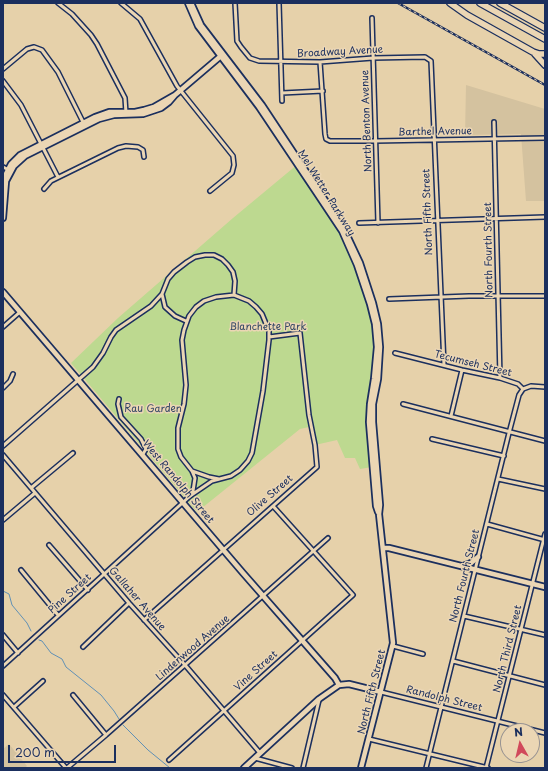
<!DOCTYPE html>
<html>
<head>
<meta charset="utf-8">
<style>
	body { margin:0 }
	#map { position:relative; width:548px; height:771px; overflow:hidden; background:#e6d1aa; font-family:"Playpen Sans",sans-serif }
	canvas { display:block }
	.frame { position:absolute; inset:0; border:4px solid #1b2f5e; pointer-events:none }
	.north { position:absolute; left:500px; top:723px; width:40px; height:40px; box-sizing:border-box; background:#ebd6b4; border:1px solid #989392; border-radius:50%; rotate:352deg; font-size:11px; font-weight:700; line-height:16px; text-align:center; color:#1b2f5e }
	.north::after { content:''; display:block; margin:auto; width:14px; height:18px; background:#d1495b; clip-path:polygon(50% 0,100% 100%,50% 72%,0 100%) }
	.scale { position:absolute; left:8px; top:745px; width:108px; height:18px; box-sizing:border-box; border:2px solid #1b2f5e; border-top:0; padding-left:5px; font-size:12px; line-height:14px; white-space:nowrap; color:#1b2f5e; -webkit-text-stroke:3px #ebd6b4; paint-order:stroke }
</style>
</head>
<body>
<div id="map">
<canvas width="548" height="771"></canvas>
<div class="frame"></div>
<div class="north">N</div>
<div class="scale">200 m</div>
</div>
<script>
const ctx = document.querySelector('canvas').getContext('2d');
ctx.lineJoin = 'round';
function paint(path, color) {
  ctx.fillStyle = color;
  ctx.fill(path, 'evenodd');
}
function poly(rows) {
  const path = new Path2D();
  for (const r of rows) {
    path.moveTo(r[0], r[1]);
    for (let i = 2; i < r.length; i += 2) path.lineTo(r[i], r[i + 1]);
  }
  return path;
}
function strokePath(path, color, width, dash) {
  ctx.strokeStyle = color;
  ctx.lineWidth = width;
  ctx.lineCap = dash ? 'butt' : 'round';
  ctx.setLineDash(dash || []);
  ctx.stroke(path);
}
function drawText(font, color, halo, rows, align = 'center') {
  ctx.font = font + ' "Playpen Sans",sans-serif';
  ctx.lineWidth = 3;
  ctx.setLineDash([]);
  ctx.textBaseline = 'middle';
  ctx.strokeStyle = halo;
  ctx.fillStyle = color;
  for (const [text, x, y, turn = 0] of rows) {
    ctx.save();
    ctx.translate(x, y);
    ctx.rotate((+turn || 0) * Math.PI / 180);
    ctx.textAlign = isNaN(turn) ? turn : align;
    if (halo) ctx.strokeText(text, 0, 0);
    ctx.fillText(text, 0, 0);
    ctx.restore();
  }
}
paint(poly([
	[466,85,545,109,545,201,526,201,521,134,465,135],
	[9,744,27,766,25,768,3,768,3,749]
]), '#d4c29f');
paint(poly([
	[298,164,342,231,370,304,377,347,372,467,360,469,355,458,345,458,337,440,315,445,311,421,309,422,309,427,300,429,197,512,71,363,118,318,233,218]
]), '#bdd990');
strokePath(poly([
	[3,591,9,594,12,605,27,623,31,631],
	[39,640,42,641,51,653,62,659,66,667,101,695,114,711,119,719],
	[123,725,148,750,170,768]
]), '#6090b5', 1);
const street = poly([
	[58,3,72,14,91,35,97,44,125,98,126,113],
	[121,3,140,19,177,86,233,156,234,165,232,173,210,191],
	[235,3,237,41,241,47,250,58,259,61,320,62,373,58,425,57,431,61,444,365],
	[279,3,282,101],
	[372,18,378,223],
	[320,62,325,134,326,139,330,141,375,141,545,138],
	[3,69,27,49,34,47,42,50,58,72,84,124],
	[3,81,21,105,58,177],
	[282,93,323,91],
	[494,122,500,378],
	[3,167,9,170],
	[44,189,51,181,118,148,126,146,138,147,143,150,144,157],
	[359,223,545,217],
	[162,294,165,307,175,316,186,321],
	[389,299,469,296,545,296],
	[3,327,20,312],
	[395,353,462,370,500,378,518,384,523,389],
	[3,388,10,381,13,374],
	[523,389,531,386,545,387],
	[119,399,118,404,121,417,141,439,146,449,143,454],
	[403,404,545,441],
	[451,416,462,370],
	[432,439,504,456],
	[3,446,93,367,103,353,111,337,116,330,151,306,162,294,168,279,174,272,187,262,195,257,205,255,214,255,222,259,228,265,233,272,235,281,234,295],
	[3,455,129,603,185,665,260,753],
	[192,471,195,478,193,491,190,496,212,481,231,476,240,470,248,461,252,453,263,391,269,340,269,331,262,314,256,307,249,301,234,295,216,297,204,301,196,307,189,316,184,330,182,340,186,385,184,404,178,428,178,449,181,457,192,471,209,477,219,479],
	[498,479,545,489],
	[31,488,73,453],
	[3,520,35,493],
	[487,524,545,540],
	[49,545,88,590],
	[21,570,58,615],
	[464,616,545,635],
	[144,620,317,467,315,445,309,415,300,333,269,337],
	[3,635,18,653],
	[393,646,423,654],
	[83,647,129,603],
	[453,661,545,685],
	[3,666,190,496],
	[381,692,545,733],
	[3,695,66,768],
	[73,695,106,735],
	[14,707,43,681],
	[369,739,488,768],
	[255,758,292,768],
	[169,760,353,595,273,506],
	[67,768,106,735,328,538],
	[303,768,319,700],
	[426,768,509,433,519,395,523,389],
	[486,768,545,534]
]);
const secondary = poly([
	[188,3,198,26,259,107,316,192,342,231,357,265,370,304,375,324,377,347,374,379,370,404,369,422,376,506,378,512],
	[191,3,201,25,262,105,344,229,360,263,373,303,378,324,380,347,378,379,373,404,373,422,380,505,379,514,393,643,361,768],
	[3,180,11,164,20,155,95,117,109,112,135,112,144,110,154,107,175,95],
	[3,218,6,181,14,166,25,156,99,119,114,115,143,114,161,108,169,102,175,95,222,55],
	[3,292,243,573,335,678,339,685],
	[383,548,389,548,545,587],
	[463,566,471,563,478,557],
	[244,768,319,699,339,685,349,684,381,692]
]);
const highway = poly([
	[450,3,467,15,533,52,539,54,545,54],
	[480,3,545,39],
	[500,3,545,28],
	[535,54,545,65]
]);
strokePath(street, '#1b2f5e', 6);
strokePath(secondary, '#1b2f5e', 8);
strokePath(highway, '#1b2f5e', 8);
strokePath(street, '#ebd6b4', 3);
strokePath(secondary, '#ebd6b4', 4.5);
strokePath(highway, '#ebd6b4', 5.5);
const rail = poly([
	[398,3,545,85]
]);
strokePath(rail, '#1b2f5e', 2.5);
strokePath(rail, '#ebd6b4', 1, [3]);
drawText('10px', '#1b2f5e', '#ebd6b4', [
	["Broadway Avenue",340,52,-3],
	["North Benton Avenue",367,121,-92],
	["Barthel Avenue",435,132,-1],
	["Mel Wetter Parkway",326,193,58],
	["North Fifth Street",428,212,-92],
	["North Fourth Street",489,250,-91],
	["Tecumseh Street",473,364,14],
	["West Randolph Street",178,482,50],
	["Olive Street",270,496,-41],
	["North Fourth Street",465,576,-76],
	["Pine Street",70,594,-42],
	["Gallaher Avenue",137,599,49],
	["Lindenwood Avenue",193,648,-41],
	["North Third Street",508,649,-76],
	["Vine Street",256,671,-42],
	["North Fifth Street",372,692,-76],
	["Randolph Street",444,699,14]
]);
drawText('10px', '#334866', '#ebd6b4', [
	["Blanchette Park",268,327],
	["Rau Garden",153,409]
]);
</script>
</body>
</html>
